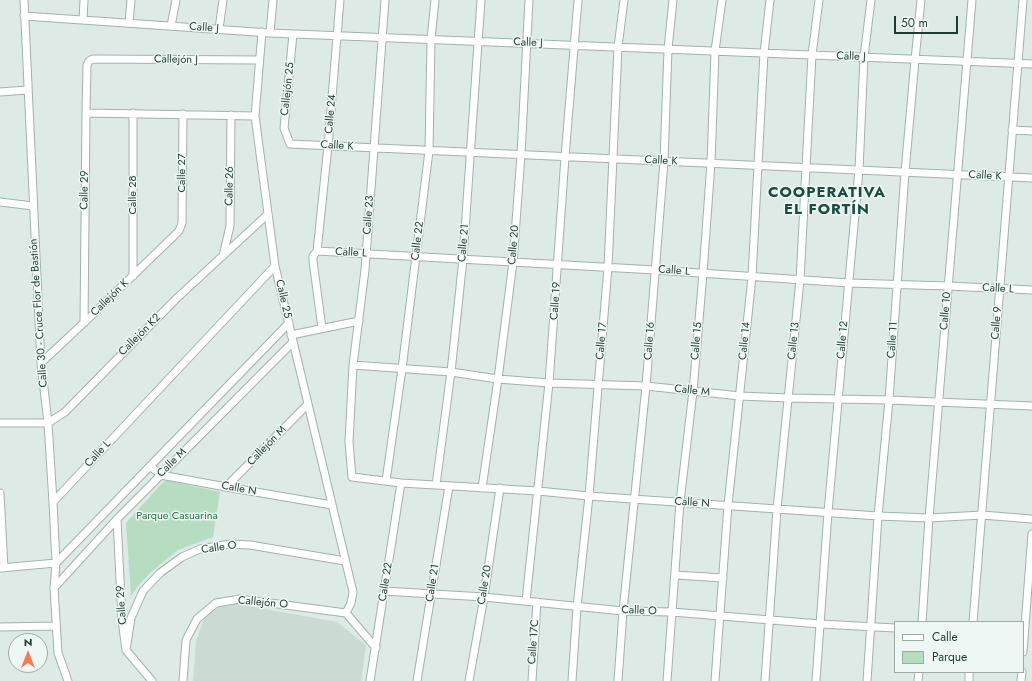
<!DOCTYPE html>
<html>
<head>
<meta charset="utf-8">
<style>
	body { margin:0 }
	#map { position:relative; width:1032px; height:681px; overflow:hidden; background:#deeae5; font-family:Jost,sans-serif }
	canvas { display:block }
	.legend { position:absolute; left:894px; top:621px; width:130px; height:52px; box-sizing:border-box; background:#eef7f3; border:1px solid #9baca7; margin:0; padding:5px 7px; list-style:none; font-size:12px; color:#1f3b34 }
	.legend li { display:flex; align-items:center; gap:8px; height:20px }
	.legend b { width:20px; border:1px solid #9baca7 }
	.north { position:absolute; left:8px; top:633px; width:40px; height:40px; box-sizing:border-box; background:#eef7f3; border:1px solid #9baca7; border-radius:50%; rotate:0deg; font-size:11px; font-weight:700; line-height:16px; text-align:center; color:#1f3b34 }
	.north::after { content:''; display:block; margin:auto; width:14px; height:18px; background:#f87a4f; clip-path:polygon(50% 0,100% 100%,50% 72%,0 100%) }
	.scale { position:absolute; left:894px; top:16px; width:64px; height:18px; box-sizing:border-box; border:2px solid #1f3b34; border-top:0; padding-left:5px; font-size:12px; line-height:14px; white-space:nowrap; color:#1f3b34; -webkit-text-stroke:3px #eef7f3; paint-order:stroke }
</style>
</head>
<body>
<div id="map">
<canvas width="1032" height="681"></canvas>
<ul class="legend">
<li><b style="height:5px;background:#fff"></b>Calle</li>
<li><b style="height:11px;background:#b6ddc1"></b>Parque</li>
</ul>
<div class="north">N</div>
<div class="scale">50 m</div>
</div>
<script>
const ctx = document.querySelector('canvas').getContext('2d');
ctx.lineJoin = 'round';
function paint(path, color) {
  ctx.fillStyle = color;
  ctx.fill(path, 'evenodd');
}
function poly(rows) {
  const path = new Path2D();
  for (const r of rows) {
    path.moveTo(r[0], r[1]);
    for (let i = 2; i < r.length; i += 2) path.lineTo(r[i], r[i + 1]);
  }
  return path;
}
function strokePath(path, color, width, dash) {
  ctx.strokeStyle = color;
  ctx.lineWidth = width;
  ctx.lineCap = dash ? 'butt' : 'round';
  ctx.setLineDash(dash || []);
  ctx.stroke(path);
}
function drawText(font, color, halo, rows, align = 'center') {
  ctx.font = font + ' Jost,sans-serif';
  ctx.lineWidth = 3;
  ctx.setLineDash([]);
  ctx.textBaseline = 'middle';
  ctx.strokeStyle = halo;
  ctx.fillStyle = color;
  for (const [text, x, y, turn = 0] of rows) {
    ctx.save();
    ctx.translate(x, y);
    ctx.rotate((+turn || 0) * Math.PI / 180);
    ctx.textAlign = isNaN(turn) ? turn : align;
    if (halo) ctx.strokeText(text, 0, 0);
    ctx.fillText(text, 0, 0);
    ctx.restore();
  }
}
paint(poly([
	[237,604,337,622,366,645,361,681,193,681,196,640,205,617,221,606]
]), '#ccdad4');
paint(poly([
	[165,480,220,492,213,537,178,550,151,572,138,586,131,596,126,523]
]), '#b6ddc1');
const minor = poly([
	[24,0,41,363,48,423,53,502,56,563,54,588,58,653,68,681],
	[385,0,365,270,353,365,349,442,352,477,401,483,538,491,589,496,878,516,929,518,982,515,1032,519],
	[24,16,270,33,1032,64],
	[83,20,84,0],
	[129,23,131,0],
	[171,26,176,0],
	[219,29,223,0],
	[262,32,255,116,275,266,353,592,351,603,346,613],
	[270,33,273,0],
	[293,34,284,128,290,144,1032,178],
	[0,92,27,90],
	[86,113,255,116],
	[1012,130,1032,131],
	[0,202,33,206],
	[317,251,655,270,849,283,948,286,1032,290],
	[317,251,328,146,340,0],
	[317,251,313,256,313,261,322,328],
	[223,256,230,226,231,115],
	[133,276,133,113],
	[84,323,86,113,87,65,89,61,93,59,259,60],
	[291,335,359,321],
	[41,363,89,318,179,231,182,223,183,114],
	[353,365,451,372,498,379,549,383,646,386,740,396,789,398,889,400,1032,406],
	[0,423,48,423,65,412,176,299,268,214],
	[150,466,161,475,226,487,332,505],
	[386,481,402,369,429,151,431,39,435,0],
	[436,485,451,372,463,259,481,0],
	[226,487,308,404],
	[482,488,498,379,513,262,521,155,529,0],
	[0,493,4,568],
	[53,502,275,266],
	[117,519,122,620,126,650,152,681],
	[0,568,56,563,289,323],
	[675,575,723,578],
	[54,588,117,519,293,342],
	[384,591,484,597,623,611,672,612,820,624,895,628],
	[526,601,549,383,565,157,578,0],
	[346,613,376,648],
	[922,622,929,518,972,0],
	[973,622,1023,0],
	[0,627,56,626],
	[126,650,131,618,143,591,160,573,182,557,200,549,230,544,250,545,345,561],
	[1023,652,1032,534],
	[183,681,186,640,197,619,216,603,240,599,346,613],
	[370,681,401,483],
	[417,681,449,486],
	[469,681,484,597,500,488],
	[532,681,537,602],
	[572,681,577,607,589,496,608,267,618,47,624,0],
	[618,681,623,611,646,386,664,161,668,49,673,0],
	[667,681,680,502,693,391,703,273,711,163,715,51,722,0],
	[715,681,728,505,752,277,764,53,770,0],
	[765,681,777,509,800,280,812,55,819,0],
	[816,681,828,512,859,170,864,57,871,0],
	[867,681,878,516,889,400,905,172,915,60,921,0],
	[918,681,919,672],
	[969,681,969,672],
	[1021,681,1022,672]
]);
strokePath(minor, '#a1b2ac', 9);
strokePath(minor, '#fff', 7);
drawText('11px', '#1f3b34', '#eef7f3', [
	["Calle J",204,28,4],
	["Calle J",528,43,2],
	["Calle J",851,57,2],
	["Callejón J",176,60,1],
	["Callejón 25",288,89,-84],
	["Calle 24",331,114,-85],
	["Calle K",337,146,3],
	["Calle K",661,161,3],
	["Calle 27",182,173,-90],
	["Calle K",985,176,3],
	["Calle 26",230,186,-89],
	["Calle 29",85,190,-89],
	["Calle 28",133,195,-90],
	["Calle 23",369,215,-86],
	["Calle 22",418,241,-83],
	["Calle 21",464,243,-85],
	["Calle 20",514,245,-85],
	["Calle L",351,253,3],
	["Calle L",674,271,4],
	["Calle L",998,289,3],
	["Callejón K",110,298,-44],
	["Calle 25",283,299,77],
	["Calle 19",556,301,-86],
	["Calle 10",946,311,-85],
	["Calle 30 - Cruce Flor de Bastión",39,313,-94],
	["Calle 9",997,323,-85],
	["Callejón K2",140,335,-45],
	["Calle 12",843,340,-85],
	["Calle 11",893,340,-86],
	["Calle 17",602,341,-85],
	["Calle 16",650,341,-86],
	["Calle 15",697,341,-85],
	["Calle 14",745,341,-84],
	["Calle 13",794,341,-84],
	["Calle M",692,391,6],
	["Callejón M",267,446,-46],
	["Calle L",98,454,-47],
	["Calle M",172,463,-45],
	["Calle N",239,489,10],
	["Calle N",692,503,4],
	["Calle O",219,548,-8],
	["Calle 22",386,582,-81],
	["Calle 21",433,583,-81],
	["Calle 20",485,585,-81],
	["Callejón O",263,603,5],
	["Calle 29",122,605,-94],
	["Calle O",639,611,2],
	["Calle 17C",534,642,-86]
]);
drawText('11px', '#287346', '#eef7f3', [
	["Parque Casuarina",177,516]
]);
ctx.letterSpacing = '1px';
drawText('bold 15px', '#1a4d42', '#eef7f3', [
	["COOPERATIVA",827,193],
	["EL FORTÍN",827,210]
]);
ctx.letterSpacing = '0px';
</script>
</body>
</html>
